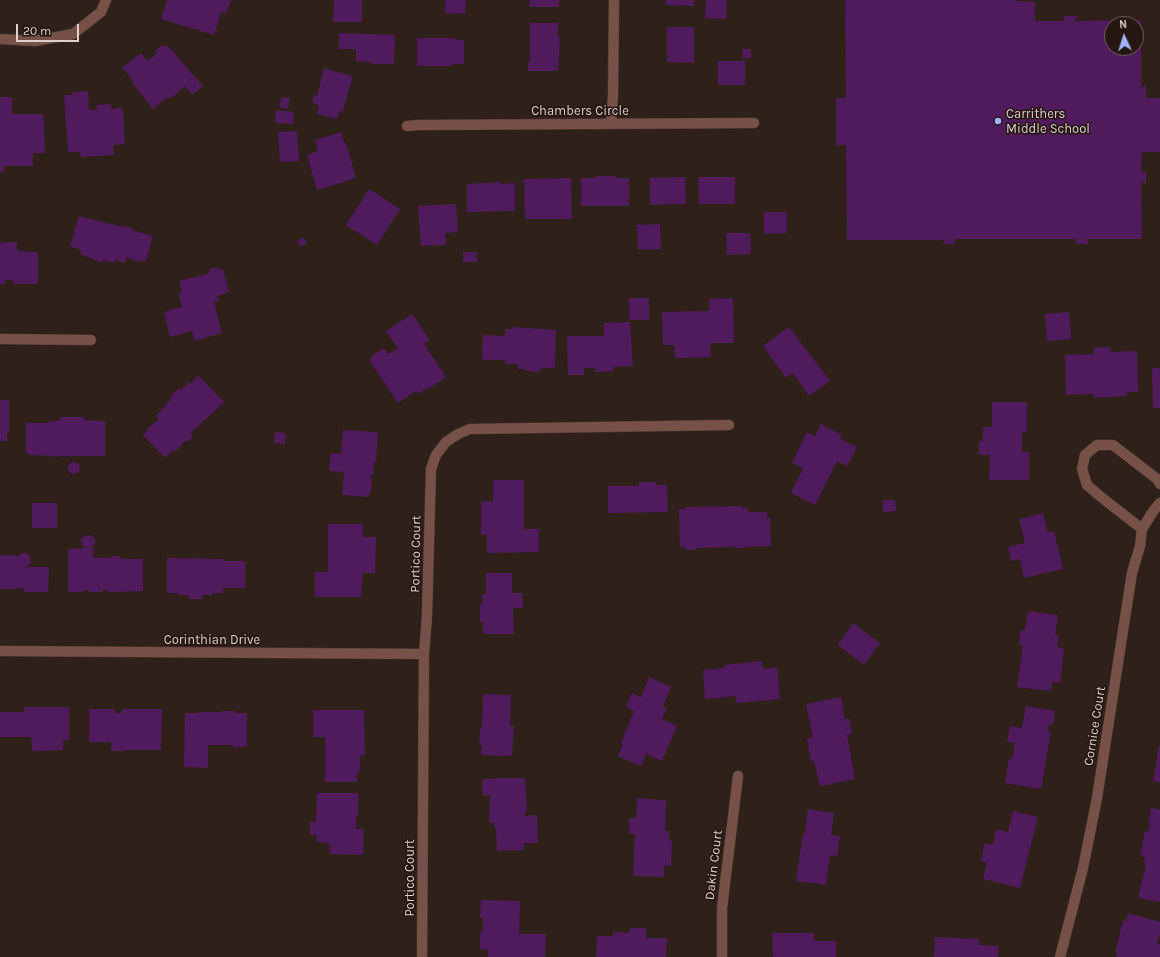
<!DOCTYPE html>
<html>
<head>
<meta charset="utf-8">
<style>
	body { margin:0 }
	#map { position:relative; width:1160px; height:957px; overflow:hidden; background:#30201a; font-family:Karla,sans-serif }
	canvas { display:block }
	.north { position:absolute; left:1104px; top:16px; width:40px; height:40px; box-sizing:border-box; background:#261611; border:1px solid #6f615c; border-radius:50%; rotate:356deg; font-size:11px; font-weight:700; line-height:16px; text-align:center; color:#dcd1cd }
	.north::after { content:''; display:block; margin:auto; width:14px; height:18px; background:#a0b3fd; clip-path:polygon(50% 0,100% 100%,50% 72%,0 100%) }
	.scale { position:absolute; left:16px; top:24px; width:63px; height:18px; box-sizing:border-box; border:2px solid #dcd1cd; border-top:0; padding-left:5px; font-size:12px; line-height:14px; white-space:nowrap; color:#dcd1cd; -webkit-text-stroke:3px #261611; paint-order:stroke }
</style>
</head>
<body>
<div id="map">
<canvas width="1160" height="957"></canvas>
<div class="north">N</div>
<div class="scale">20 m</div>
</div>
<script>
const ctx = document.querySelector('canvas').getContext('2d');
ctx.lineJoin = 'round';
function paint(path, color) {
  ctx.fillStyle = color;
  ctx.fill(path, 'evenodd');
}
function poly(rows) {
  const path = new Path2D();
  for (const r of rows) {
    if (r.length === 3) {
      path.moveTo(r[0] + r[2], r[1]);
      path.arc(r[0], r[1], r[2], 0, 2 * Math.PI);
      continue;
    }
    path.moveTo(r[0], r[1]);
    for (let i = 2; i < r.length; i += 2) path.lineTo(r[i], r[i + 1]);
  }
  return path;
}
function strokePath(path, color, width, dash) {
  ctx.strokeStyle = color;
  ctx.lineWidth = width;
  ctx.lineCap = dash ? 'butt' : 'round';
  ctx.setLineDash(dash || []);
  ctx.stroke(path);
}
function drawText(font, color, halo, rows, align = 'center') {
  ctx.font = font + ' Karla,sans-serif';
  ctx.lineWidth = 3;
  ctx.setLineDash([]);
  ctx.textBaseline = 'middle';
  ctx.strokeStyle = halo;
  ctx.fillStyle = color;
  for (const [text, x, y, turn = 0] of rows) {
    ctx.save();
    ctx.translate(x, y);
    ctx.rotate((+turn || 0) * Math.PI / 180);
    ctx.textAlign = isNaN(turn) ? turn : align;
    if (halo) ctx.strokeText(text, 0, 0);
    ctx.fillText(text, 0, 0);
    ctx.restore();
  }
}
paint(poly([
	[167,0,231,0,226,14,221,12,214,35,161,19],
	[334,0,362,0,362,22,333,22],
	[445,0,466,0,465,14,445,13],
	[530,0,559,0,559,7,529,7],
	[666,0,694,0,694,6,666,5],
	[706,0,727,0,726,19,705,18],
	[845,0,1016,0,1016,1,1035,2,1035,21,1064,21,1064,16,1078,16,1073,21,1141,20,1141,89,1146,84,1146,98,1160,98,1160,152,1142,152,1141,171,1146,172,1146,185,1141,180,1142,239,1086,239,1090,244,1076,244,1076,239,955,239,955,244,941,244,946,240,847,240,846,145,836,145,836,98,846,98],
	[1112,24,1136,24,1136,48,1112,48],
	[530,23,558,23,558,37,560,38,558,71,528,71,528,62,530,62],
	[667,27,694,27,694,63,667,62],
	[339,33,395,35,394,64,372,64,371,62,356,61,356,49,339,49],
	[417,38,455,38,455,40,464,40,464,64,453,64,453,66,417,66],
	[162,46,168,46,203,86,192,95,185,86,170,99,167,97,153,109,134,85,131,78,122,68,141,53,148,61,156,54,156,50],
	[742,49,751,49,751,58,742,58],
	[718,61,745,61,745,85,718,85],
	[324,68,353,76,343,110,343,112,339,111,337,119,317,114,319,105,312,103,314,95,317,96],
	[88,91,89,110,97,110,96,105,111,104,111,109,123,108,125,144,113,145,114,155,81,157,80,152,68,152,64,95,73,95,72,92],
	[0,97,12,97,12,114,43,114,43,120,44,120,45,153,33,153,33,166,4,166,4,172,0,172],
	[282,97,290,98,288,109,279,107],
	[276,110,294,112,293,124,275,123],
	[297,131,299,161,280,162,278,132],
	[341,132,344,143,346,143,356,178,317,190,307,155,318,151,315,140],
	[596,176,616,176,616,178,629,178,629,206,581,206,581,178,596,178],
	[685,177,686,204,650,205,650,178],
	[698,177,735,177,735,204,699,204],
	[571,178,572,219,525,219,524,179],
	[501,182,501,184,515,183,515,211,467,212,467,184],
	[369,189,400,209,377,245,346,225],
	[456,204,458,232,445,233,446,245,421,246,418,206],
	[764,212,787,212,787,233,764,234],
	[79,216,122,227,125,226,130,227,132,230,153,236,146,261,141,260,141,262,130,259,130,258,127,257,125,263,115,260,114,263,103,260,102,263,80,254,81,250,70,246],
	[660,224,661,249,638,250,637,225],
	[726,233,750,233,751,254,727,255],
	[303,237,307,243,301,247,297,241],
	[3,242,17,242,17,251,38,252,38,284,13,284,13,280,5,280,5,284,0,284,0,243,3,243],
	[463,252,477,252,477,262,463,262],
	[218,267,218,270,223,269,229,292,217,296,219,301,214,302,222,333,195,341,192,331,170,337,164,312,182,307,178,293,182,292,179,281,210,273,209,269],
	[629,298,649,298,649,320,629,320],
	[733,298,734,343,710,343,711,357,675,358,674,345,663,345,662,312,709,311,709,299],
	[1069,312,1071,339,1047,341,1045,314],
	[412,314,430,340,424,344,446,377,428,389,427,388,418,394,416,391,398,403,369,360,372,358,371,356,384,348,388,354,398,348,386,331],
	[630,322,633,366,613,367,613,371,595,372,595,368,584,368,584,375,568,375,567,336,604,336,604,323],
	[512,327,556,330,555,368,541,368,540,372,526,371,525,369,518,369,518,364,505,364,505,360,482,360,483,335,505,336,505,329,512,329],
	[789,327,830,381,809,396,793,373,786,378,763,346],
	[1110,347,1111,352,1137,351,1138,392,1127,392,1127,396,1094,398,1093,394,1066,395,1065,355,1094,354,1094,348],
	[1152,368,1160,368,1160,408,1153,408],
	[198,375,224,402,191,433,192,437,188,441,185,441,175,452,173,450,165,458,143,435,148,430,147,429,159,419,156,416,171,399,170,397,179,388,181,390,189,382,191,384],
	[0,400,9,400,9,433,7,433,7,441,0,441],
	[992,402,1027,402,1027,432,1022,432,1022,452,1029,452,1029,480,989,480,990,455,979,455,979,441,983,441,983,427,992,427],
	[60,417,84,417,84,420,105,421,105,456,61,456,54,457,52,456,30,455,30,454,26,453,26,423,49,423,49,421,60,421],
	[821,424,842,435,840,439,857,447,847,466,837,461,815,505,791,493,803,468,792,463,807,432,815,436],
	[343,430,378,432,376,462,374,462,373,475,371,475,370,478,372,478,371,491,370,492,369,497,342,495,344,472,329,471,331,453,341,454],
	[275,432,285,433,285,444,274,443],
	[74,468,6],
	[493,480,524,480,524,529,539,529,539,552,487,553,487,535,481,535,481,502,493,501],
	[639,482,656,482,656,485,667,485,668,512,608,513,608,486,639,486],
	[883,500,895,500,896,511,883,512],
	[32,503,57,503,57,528,32,528],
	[742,506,742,508,748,508,748,512,767,512,767,518,770,517,771,546,745,547,745,548,735,548,735,547,696,548,696,550,685,550,686,547,680,547,679,509,686,509,686,507],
	[1043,513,1048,533,1054,531,1063,569,1024,578,1020,559,1011,561,1008,547,1025,543,1019,519],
	[328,524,363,524,363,537,376,537,375,573,363,573,361,597,315,597,315,572,328,572],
	[91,535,95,540,95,544,91,548,94,548,93,558,110,558,113,556,119,556,122,559,143,559,143,591,108,592,108,590,103,590,102,592,89,592,88,590,83,590,83,592,68,592,68,549,85,548,82,545,81,539,85,536],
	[21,553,27,553,30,557,31,563,26,567,49,567,48,592,24,592,24,588,17,588,17,589,0,589,0,555,20,556],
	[167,558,224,559,224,561,245,561,245,588,223,588,223,593,212,593,212,595,202,595,202,599,189,599,189,595,178,595,178,593,167,593],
	[486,573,512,573,512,593,522,593,523,608,513,608,514,634,483,634,483,622,480,622,480,604,483,604,482,594,486,594],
	[1028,611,1058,615,1055,635,1059,635,1057,647,1064,648,1060,683,1052,682,1051,691,1017,687,1023,646,1019,645,1019,642,1021,630,1025,630],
	[853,623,880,643,864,665,838,645],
	[762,661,763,669,777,667,780,699,736,703,736,696,705,699,703,670,725,668,724,665],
	[649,677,671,687,663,707,667,708,662,719,677,726,662,761,646,754,641,766,618,756,623,744,621,743,634,711,626,707,632,693,641,697],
	[483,694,511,695,510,726,514,726,512,756,481,755,482,745,479,745,480,733,480,728,482,728],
	[841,697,845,719,849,719,852,734,847,735,855,779,820,786,814,761,811,761,807,739,813,737,806,704],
	[1026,706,1055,711,1053,725,1049,724,1048,732,1051,732,1041,789,1005,783,1009,758,1012,759,1015,743,1007,742,1010,726,1022,728],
	[24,707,69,707,69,740,63,740,63,750,32,751,31,737,0,737,0,712,24,712],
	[89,709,115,709,115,713,122,713,122,709,162,709,161,750,124,750,124,751,113,751,113,750,111,750,111,742,89,742],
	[313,710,364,710,365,755,360,755,360,772,357,772,357,782,325,782,325,737,313,737],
	[221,711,235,711,235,713,247,713,247,746,233,748,233,745,208,745,208,768,184,767,185,713,199,713,199,712,221,712],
	[1159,746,1160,746,1160,782,1153,781],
	[494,778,525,778,527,811,525,811,525,816,537,815,538,843,524,843,524,850,497,851,496,829,495,829,494,823,489,823,490,795,483,796,482,779,494,779],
	[317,793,358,793,358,816,356,816,356,829,364,829,363,855,330,854,329,843,317,842,317,835,310,835,310,822,316,822],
	[637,798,666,800,665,831,669,831,669,840,672,840,671,866,664,866,664,877,633,876,635,834,629,834,629,818,636,818],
	[1151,808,1160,810,1160,902,1138,898,1146,865,1144,864,1145,857,1140,856,1145,831,1148,832,1150,824,1148,824],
	[808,809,834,813,831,835,840,836,837,856,830,855,826,885,796,881,803,833,805,833],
	[1013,811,1038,817,1020,888,983,879,987,863,981,861,985,843,993,845,996,829,1008,832],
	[481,900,520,901,519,934,546,934,545,957,488,957,488,950,480,949,480,932,483,932,483,918,480,918],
	[1128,913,1160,922,1160,933,1157,944,1160,944,1160,957,1116,957,1117,954,1115,953,1123,920,1126,921],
	[630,928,646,928,646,938,667,938,666,957,596,957,597,936,613,936,613,932,630,933],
	[772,933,814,933,814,941,836,941,836,957,773,957],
	[935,937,979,939,979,945,999,946,998,957,934,957]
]), '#501b5d');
const street = poly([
	[0,39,35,41,73,34,101,12,106,0],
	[611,124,613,95,614,0],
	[407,126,418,125,754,123],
	[0,339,91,340],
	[1142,529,1101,497,1087,485,1082,469,1085,455,1097,445,1113,445,1157,479,1160,484],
	[0,651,424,654],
	[422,957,424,654,427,616,431,469,436,455,446,442,458,434,470,429,729,425],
	[722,957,722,908,738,776],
	[1060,957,1083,868,1097,798,1132,573,1140,546,1142,529,1154,510,1160,503]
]);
strokePath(street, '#4c3c37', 11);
strokePath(street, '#775147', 10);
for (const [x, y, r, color] of [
	[998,121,4,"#a0b3fd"]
]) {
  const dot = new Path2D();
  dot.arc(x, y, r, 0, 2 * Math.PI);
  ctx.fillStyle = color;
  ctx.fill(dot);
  strokePath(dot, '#261611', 1.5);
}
drawText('13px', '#dcd1cd', '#261611', [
	["Chambers Circle",580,111],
	["Portico Court",416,554,-89],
	["Corinthian Drive",212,640],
	["Cornice Court",1095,726,-81],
	["Dakin Court",714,865,-83],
	["Portico Court",410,878,-90]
]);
drawText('13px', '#dcd1cd', '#261611', [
	["Carrithers",1006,114],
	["Middle School",1006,129]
], 'left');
</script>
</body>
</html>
